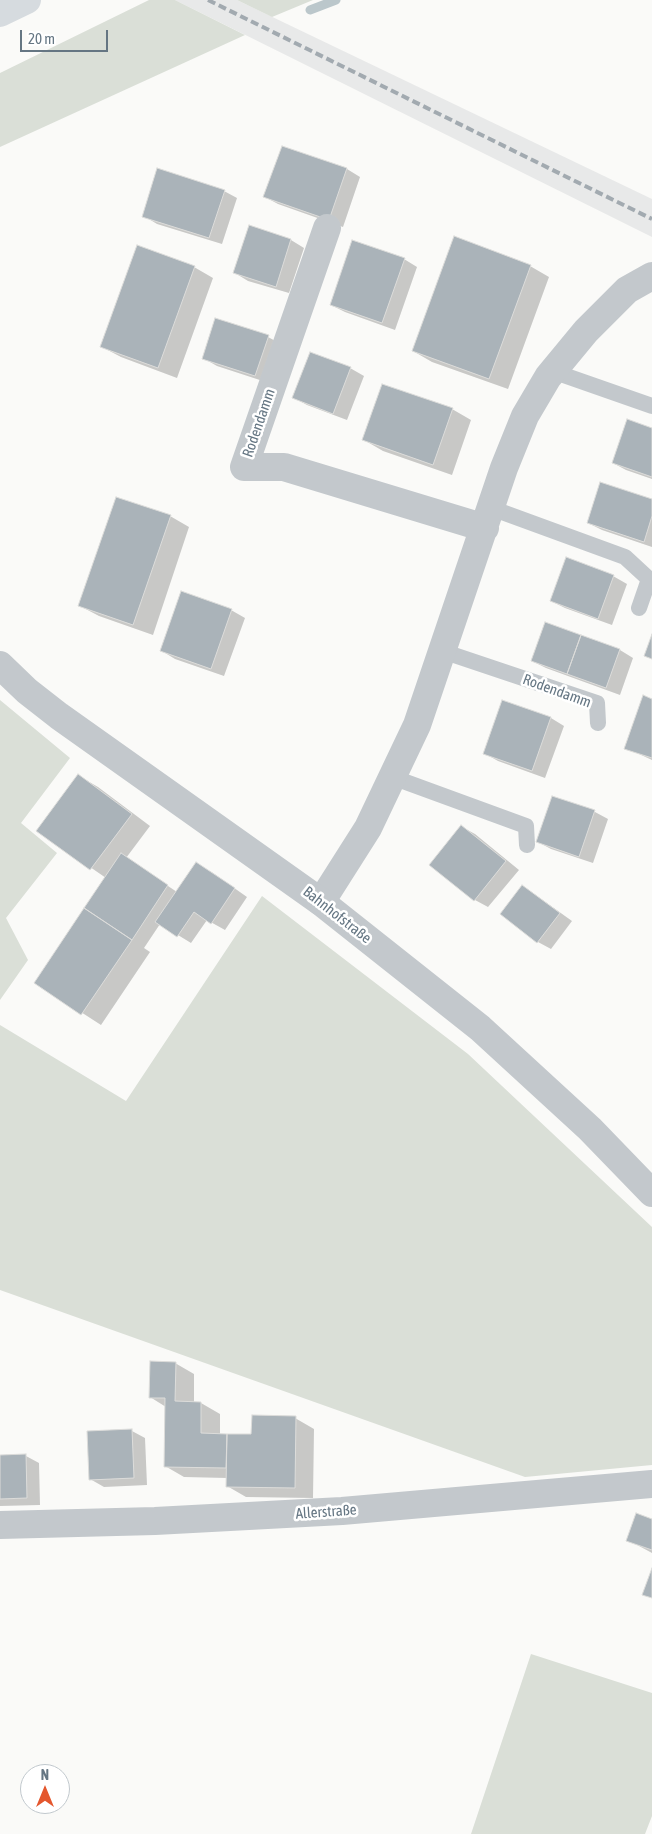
<!DOCTYPE html>
<html>
<head>
<meta charset="utf-8">
<style>
	body { margin:0 }
	#map { position:relative; width:652px; height:1834px; overflow:hidden; background:#fafaf8; font-family:"Asap Condensed",sans-serif }
	canvas { display:block }
	.north { position:absolute; left:20px; top:1764px; width:50px; height:50px; box-sizing:border-box; background:#fff; border:1px solid #c1c8cd; border-radius:50%; rotate:0deg; font-size:14px; font-weight:700; line-height:20px; text-align:center; color:#657683 }
	.north::after { content:''; display:block; margin:auto; width:18px; height:22px; background:#e4572e; clip-path:polygon(50% 0,100% 100%,50% 72%,0 100%) }
	.scale { position:absolute; left:20px; top:30px; width:88px; height:22px; box-sizing:border-box; border:2px solid #657683; border-top:0; padding-left:6px; font-size:15px; line-height:18px; white-space:nowrap; color:#657683; -webkit-text-stroke:4px #fff; paint-order:stroke }
</style>
</head>
<body>
<div id="map">
<canvas width="652" height="1834"></canvas>
<div class="north">N</div>
<div class="scale">20 m</div>
</div>
<script>
const ctx = document.querySelector('canvas').getContext('2d');
ctx.lineJoin = 'round';
function paint(path, color) {
  ctx.fillStyle = color;
  ctx.fill(path, 'evenodd');
}
function poly(rows) {
  const path = new Path2D();
  for (const r of rows) {
    path.moveTo(r[0], r[1]);
    for (let i = 2; i < r.length; i += 2) path.lineTo(r[i], r[i + 1]);
  }
  return path;
}
function strokePath(path, color, width, dash) {
  ctx.strokeStyle = color;
  ctx.lineWidth = width;
  ctx.lineCap = dash ? 'butt' : 'round';
  ctx.setLineDash(dash || []);
  ctx.stroke(path);
}
function drawText(font, color, halo, rows, align = 'center') {
  ctx.font = font + ' "Asap Condensed",sans-serif';
  ctx.lineWidth = 5;
  ctx.setLineDash([]);
  ctx.textBaseline = 'middle';
  ctx.strokeStyle = halo;
  ctx.fillStyle = color;
  for (const [text, x, y, turn = 0] of rows) {
    ctx.save();
    ctx.translate(x, y);
    ctx.rotate((+turn || 0) * Math.PI / 180);
    ctx.textAlign = isNaN(turn) ? turn : align;
    if (halo) ctx.strokeText(text, 0, 0);
    ctx.fillText(text, 0, 0);
    ctx.restore();
  }
}
paint(poly([
	[175,0,237,0,652,199,652,237]
]), '#e8e9e9');
paint(poly([
	[149,0,175,0,245,35,0,147,0,73],
	[237,0,313,0,272,17],
	[0,700,70,758,21,823,57,853,6,918,28,960,0,1000],
	[262,896,468,1054,652,1227,652,1465,525,1477,0,1290,0,1025,126,1101],
	[531,1654,652,1693,652,1816,645,1834,471,1834]
]), '#dadfd7');
paint(poly([
	[282,147,347,169,360,177,343,227,278,204,265,197],
	[224,191,237,198,222,244,157,224,144,216],
	[250,227,291,240,304,248,289,293,248,281,235,273],
	[404,259,417,267,395,330,345,312,331,305],
	[530,266,549,277,508,389,432,362,413,351],
	[194,267,213,278,177,378,121,357,102,347],
	[268,337,281,344,269,383,217,366,203,358],
	[350,368,364,376,347,420,307,405,294,398],
	[452,409,471,420,452,475,383,451,364,440],
	[652,429,652,479,626,470,613,463],
	[652,500,652,547,602,530,588,523],
	[170,516,189,527,153,635,99,616,80,606],
	[613,576,627,584,612,625,565,608,551,601],
	[231,610,245,618,224,676,175,659,162,651],
	[546,624,620,650,633,658,620,695,546,668,532,661],
	[652,700,652,760,626,748],
	[503,701,551,718,564,726,545,778,498,761,484,753],
	[79,776,98,787,150,826,126,858,177,892,210,871,247,897,225,930,207,920,191,943,160,924,144,948,150,952,101,1025,36,983,106,878,38,831],
	[553,797,595,812,608,819,593,863,551,849,538,842],
	[462,827,475,834,519,870,488,907,475,900],
	[523,886,572,921,551,949,538,942],
	[175,1363,194,1374,194,1403,201,1403,220,1414,220,1435,252,1436,295,1418,314,1429,313,1498,246,1497,227,1486,227,1478,184,1477,165,1466,166,1407,150,1397],
	[132,1431,145,1438,147,1485,104,1487,90,1479],
	[26,1456,39,1463,40,1505,0,1506,0,1457],
	[652,1520,652,1553,628,1540]
]), '#0003');
strokePath(poly([
	[310,10,336,0]
]), '#bbc7cb', 9);
const building = poly([
	[282,146,347,168,329,220,263,197,282,146],
	[157,168,225,190,209,238,142,217,157,168],
	[249,225,291,239,276,287,233,273,249,225],
	[454,236,531,265,489,379,412,351,454,236],
	[352,240,405,258,382,323,330,305,352,240],
	[137,245,195,266,158,368,100,347,137,245],
	[215,318,269,335,255,376,202,359,215,318],
	[310,352,351,367,333,414,292,398,310,352],
	[382,384,453,408,433,465,362,440,382,384],
	[627,419,652,428,652,477,612,463,627,419],
	[600,482,652,499,652,516,644,542,587,523,600,482],
	[116,497,171,515,133,625,78,606,116,497],
	[566,557,614,575,598,619,550,601,566,557],
	[181,591,232,609,211,669,160,651,181,591],
	[545,622,581,635,567,674,531,661,545,622],
	[652,634,652,659,644,656,652,634],
	[581,635,620,649,606,688,567,674,581,635],
	[643,695,652,699,652,758,624,749,643,695],
	[502,700,551,717,532,771,483,754,502,700],
	[78,774,132,814,90,870,36,831,78,774],
	[552,796,595,810,579,857,536,842,552,796],
	[461,825,506,861,474,901,429,865,461,825],
	[121,853,168,885,132,940,84,908,121,853],
	[196,862,235,888,211,924,194,912,177,937,155,922,196,862],
	[522,885,560,913,537,943,500,914,522,885],
	[84,908,132,940,81,1015,34,983,84,908],
	[150,1361,176,1362,175,1401,201,1402,201,1433,227,1434,226,1468,164,1467,165,1398,149,1398,150,1361],
	[252,1415,296,1416,295,1488,226,1487,227,1434,251,1434,252,1415],
	[132,1429,134,1478,89,1480,87,1431,132,1429],
	[26,1454,27,1498,0,1499,0,1455,26,1454],
	[636,1513,652,1519,652,1550,626,1541,636,1513],
	[652,1568,652,1598,642,1595,652,1568]
]);
paint(building, '#aab3b9');
strokePath(building, '#dcdcda', 1);
strokePath(poly([
	[552,371,652,406],
	[491,508,625,557,649,579,639,608],
	[442,651,597,703,598,723],
	[392,777,526,826,527,845]
]), '#c3c8cc', 16);
strokePath(poly([
	[327,228,244,467,284,467,485,528],
	[321,902,368,828,417,725,504,468,525,416,548,377,586,331,627,290,652,276],
	[0,1525,155,1521,342,1511,652,1484]
]), '#c3c8cc', 28);
strokePath(poly([
	[0,665,27,691,59,716,321,902,480,1028,590,1129,652,1193]
]), '#c3c8cc', 28);
strokePath(poly([
	[0,13,27,0]
]), '#d6dbdf', 28);
strokePath(poly([
	[208,0,652,219]
]), '#a2aab0', 4, [8, 4]);
drawText('15px', '#657683', '#fff', [
	["Rodendamm",259,423,-71],
	["Rodendamm",557,691,20],
	["Bahnhofstraße",337,915,38],
	["Allerstraße",326,1512,-4]
]);
</script>
</body>
</html>
